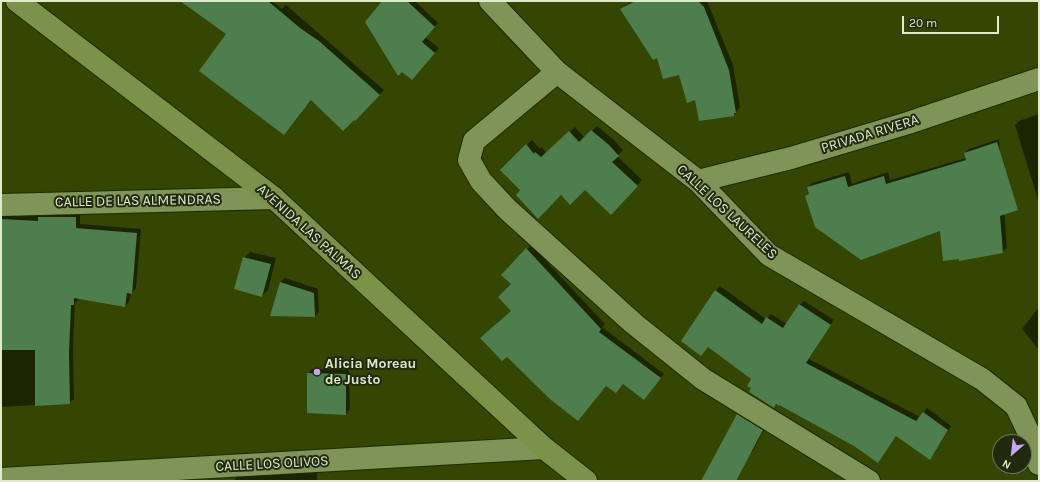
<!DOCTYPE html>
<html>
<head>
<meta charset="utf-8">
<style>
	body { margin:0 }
	#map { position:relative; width:1040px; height:482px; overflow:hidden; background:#354603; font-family:Karla,sans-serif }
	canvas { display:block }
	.frame { position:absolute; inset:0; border:2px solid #deeaca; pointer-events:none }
	.north { position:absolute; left:992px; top:434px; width:40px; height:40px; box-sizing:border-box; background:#21290f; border:1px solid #6d765a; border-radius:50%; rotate:208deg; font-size:11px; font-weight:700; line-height:16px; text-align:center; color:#deeaca }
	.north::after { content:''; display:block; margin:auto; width:14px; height:18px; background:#c6a6f0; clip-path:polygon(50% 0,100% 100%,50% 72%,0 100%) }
	.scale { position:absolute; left:902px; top:16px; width:97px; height:18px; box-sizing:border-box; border:2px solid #deeaca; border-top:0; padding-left:5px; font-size:12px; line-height:14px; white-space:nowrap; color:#deeaca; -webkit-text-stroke:3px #21290f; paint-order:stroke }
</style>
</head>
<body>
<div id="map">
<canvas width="1040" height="482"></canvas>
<div class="frame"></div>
<div class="north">N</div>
<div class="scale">20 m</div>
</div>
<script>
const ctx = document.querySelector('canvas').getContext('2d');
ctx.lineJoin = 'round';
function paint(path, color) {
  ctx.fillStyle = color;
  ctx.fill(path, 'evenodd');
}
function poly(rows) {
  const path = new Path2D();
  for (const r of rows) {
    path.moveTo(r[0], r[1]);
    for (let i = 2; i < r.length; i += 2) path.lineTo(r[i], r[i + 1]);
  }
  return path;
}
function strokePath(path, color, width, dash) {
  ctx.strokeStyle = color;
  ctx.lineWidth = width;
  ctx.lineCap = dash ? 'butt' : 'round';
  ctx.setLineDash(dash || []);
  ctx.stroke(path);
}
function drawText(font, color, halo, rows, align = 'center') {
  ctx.font = font + ' Karla,sans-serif';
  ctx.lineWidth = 4;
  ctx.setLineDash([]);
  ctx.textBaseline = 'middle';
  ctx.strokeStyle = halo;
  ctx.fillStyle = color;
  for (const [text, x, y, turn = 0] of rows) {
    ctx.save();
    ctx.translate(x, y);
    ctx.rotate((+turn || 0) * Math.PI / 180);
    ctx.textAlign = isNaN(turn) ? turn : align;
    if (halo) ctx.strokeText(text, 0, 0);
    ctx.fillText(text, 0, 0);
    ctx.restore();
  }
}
paint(poly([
	[194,1,271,1,282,9,286,5,384,90,355,120,312,99,288,130,227,34],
	[383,1,415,1,438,23,425,37,439,48,412,79],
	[633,1,706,1,708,3,733,65,740,107,734,115,696,99,680,74,657,57,621,9,626,5],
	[1039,114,1039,203,1015,125,1019,121],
	[597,126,614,140,623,150,617,156,642,180,611,213,585,189,561,194,522,190,501,170,532,140,540,149,541,147,547,153,575,127,585,138],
	[999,139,1007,248,1002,252,941,230,806,196,810,193,808,187,812,183,849,172,852,184,888,172,890,180,966,158,965,153,969,149],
	[43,212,80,213,80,224,141,229,136,288,131,293,129,302,125,306,78,297,78,300,75,303,73,349,74,399,69,403,1,407,1,217,5,217,7,215,39,216],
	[531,245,605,324,602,327,664,374,644,399,624,383,616,392,512,310,512,284,502,275],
	[250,252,276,258,268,290,262,296,244,258],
	[285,278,318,289,319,312,315,316,280,282],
	[720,286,766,319,771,314,787,324,799,305,804,301,834,320,809,359,920,417,927,408,951,426,934,454,929,459,897,435,878,461,855,446,777,404,774,407,752,388,752,379,708,346,683,341,716,290],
	[1039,307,1039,350,1022,329],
	[312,369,349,370,350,409,346,414,308,374],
	[742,411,766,426,753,451,749,455,738,415],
	[283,472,317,473,317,481,235,481,235,479,240,474]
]), '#0007');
paint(poly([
	[180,1,268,1,300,28,319,41,380,95,355,121,354,120,343,131,311,100,284,135,199,71,226,34],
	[382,1,407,1,435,27,422,42,435,53,412,80,402,72,398,76,365,22],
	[635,1,698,1,704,7,729,70,736,113,734,113,734,116,699,121,695,100,687,103,679,75,663,79,657,58,653,60,620,9],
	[591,130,609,145,619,156,612,162,638,186,611,215,585,190,570,205,561,195,538,219,516,195,520,190,500,170,526,144,534,154,535,152,541,157,569,131,579,142],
	[997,142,1018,210,1000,216,1003,253,959,261,959,259,943,261,940,231,861,260,815,227,805,196,809,194,807,187,845,176,848,187,884,176,886,184,966,160,964,153],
	[38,217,76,217,76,228,137,233,132,294,127,293,125,307,74,298,74,305,71,305,69,354,70,404,35,406,35,350,1,350,1,219,38,221],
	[526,248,601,329,599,332,661,378,644,400,623,384,616,393,606,386,578,421,551,400,507,357,502,361,480,338,511,311,498,297,511,284,501,275],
	[243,257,271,264,262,297,234,289],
	[280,282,314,293,315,317,270,316],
	[715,290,762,324,766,317,783,328,799,304,831,325,806,363,916,421,923,412,948,430,930,460,896,436,878,463,854,446,779,405,779,406,776,404,774,408,749,392,751,388,747,386,751,379,708,347,701,356,681,341],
	[307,373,346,374,346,415,307,413],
	[737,414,763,430,736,481,701,481]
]), '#4e7d4e');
const street = poly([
	[490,1,557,72,698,181,769,255,982,379,1016,406,1035,446,1039,464],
	[557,72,474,141,469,160,481,181,507,209,633,323,703,379,869,481],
	[698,181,791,158,908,123,1039,79],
	[1,205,274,198],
	[1,479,544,448]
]);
const secondary = poly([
	[17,1,274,198,544,448,586,481]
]);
strokePath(street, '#1e2a00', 24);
strokePath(secondary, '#1e2a00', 24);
strokePath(street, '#7f9457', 22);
strokePath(secondary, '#7b9349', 22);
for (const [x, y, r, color] of [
	[317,372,4,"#c6a6f0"]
]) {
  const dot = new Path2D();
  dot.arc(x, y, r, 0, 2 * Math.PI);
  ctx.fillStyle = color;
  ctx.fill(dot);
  strokePath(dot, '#21290f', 1.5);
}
drawText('14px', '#deeaca', '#21290f', [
	["PRIVADA RIVERA",870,134,-17],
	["CALLE DE LAS ALMENDRAS",138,201,-1],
	["CALLE LOS LAURELES",727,212,43],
	["AVENIDA LAS PALMAS",309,232,42],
	["CALLE LOS OLIVOS",272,464,-3]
]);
drawText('bold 14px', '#deeaca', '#21290f', [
	["Alicia Moreau",325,364],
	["de Justo",325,380]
], 'left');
</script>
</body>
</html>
